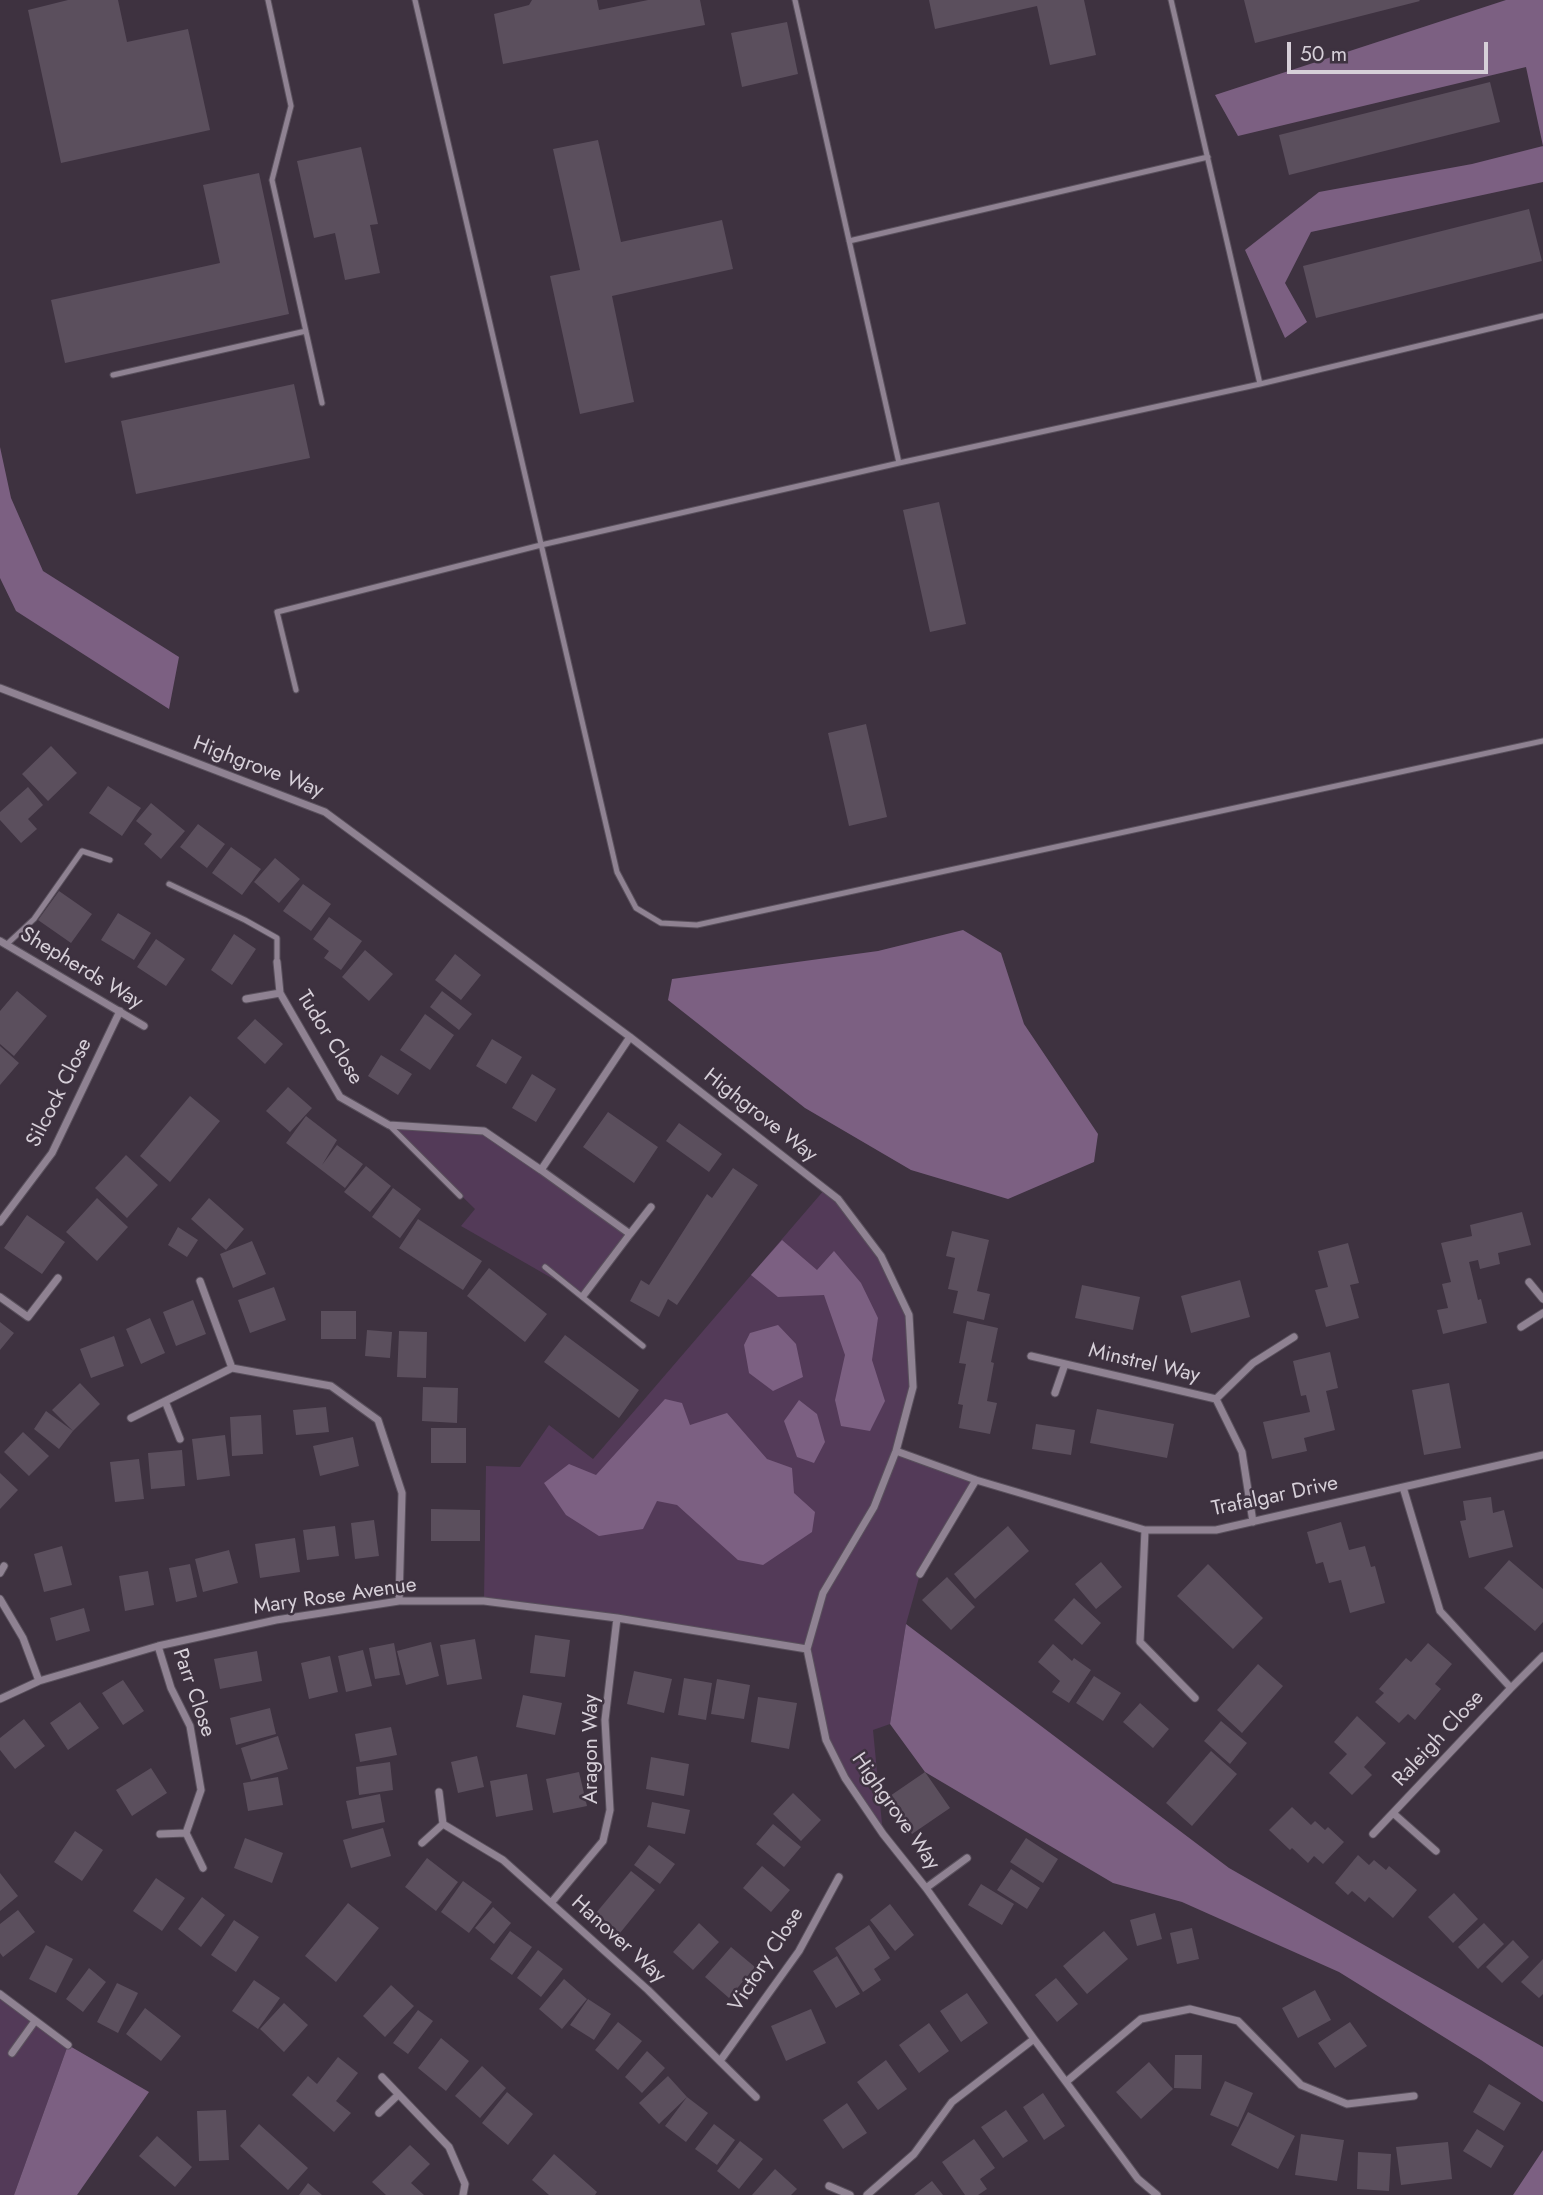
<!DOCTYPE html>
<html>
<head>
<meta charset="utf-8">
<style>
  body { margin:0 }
  #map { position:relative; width:1543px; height:2195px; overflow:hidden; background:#3e3240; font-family:Jost,sans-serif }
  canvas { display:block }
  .scale { position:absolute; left:1287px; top:42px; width:201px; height:32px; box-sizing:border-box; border:4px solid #d6cfd8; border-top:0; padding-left:9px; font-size:21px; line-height:24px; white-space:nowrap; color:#d6cfd8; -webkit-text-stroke:5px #3e3240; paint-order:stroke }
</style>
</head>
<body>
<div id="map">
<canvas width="1543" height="2195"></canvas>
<div class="scale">50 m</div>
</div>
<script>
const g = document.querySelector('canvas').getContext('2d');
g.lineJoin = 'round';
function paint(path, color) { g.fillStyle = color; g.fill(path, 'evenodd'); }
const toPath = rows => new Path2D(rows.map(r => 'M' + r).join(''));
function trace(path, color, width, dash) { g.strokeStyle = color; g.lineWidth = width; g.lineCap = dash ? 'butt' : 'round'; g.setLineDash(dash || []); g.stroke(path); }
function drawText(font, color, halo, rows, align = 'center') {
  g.font = font + ' Jost,sans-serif'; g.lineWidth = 5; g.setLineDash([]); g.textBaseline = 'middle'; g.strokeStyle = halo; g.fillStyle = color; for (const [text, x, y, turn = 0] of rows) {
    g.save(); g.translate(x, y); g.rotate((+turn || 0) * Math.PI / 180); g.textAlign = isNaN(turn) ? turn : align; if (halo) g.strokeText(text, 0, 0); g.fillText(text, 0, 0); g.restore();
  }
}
paint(toPath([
  [389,1125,484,1131,630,1234,583,1296,461,1226,475,1209],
  [825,1189,881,1256,909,1315,913,1387,896,1451,976,1480,920,1574,906,1624,890,1724,873,1730,883,1834,845,1778,826,1740,807,1649,484,1601,486,1466,520,1467,549,1425,593,1459],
  [0,1994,68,2045,14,2195,0,2195]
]), '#533a58');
paint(toPath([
  [1506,0,1543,0,1543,182,1311,232,1285,283,1307,322,1285,338,1245,250,1319,192,1472,164,1543,146,1526,67,1238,136,1215,95],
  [0,447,11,498,43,571,179,657,169,709,16,611,0,578],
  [963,930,1001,953,1024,1024,1098,1134,1094,1162,1008,1199,911,1170,805,1108,668,1000,672,979,878,951],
  [782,1240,817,1270,834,1251,861,1283,878,1318,872,1360,885,1401,870,1431,841,1426,835,1400,845,1355,824,1295,778,1297,751,1275],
  [778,1325,796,1344,803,1377,773,1391,749,1373,744,1345,750,1333],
  [665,1399,682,1403,690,1425,727,1413,767,1459,792,1468,794,1493,815,1512,812,1532,763,1565,738,1560,677,1505,657,1501,643,1529,599,1536,566,1515,544,1483,569,1464,596,1475],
  [799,1400,817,1414,825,1442,814,1463,797,1457,784,1421],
  [906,1624,1229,1868,1543,2047,1543,2102,1481,2060,1339,1972,1182,1902,1113,1883,925,1772,890,1724],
  [68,2045,149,2092,77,2195,14,2195],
  [1543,2150,1543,2195,1513,2195]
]), '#7c6082');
paint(toPath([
  [68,0,118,0,127,42,188,29,210,130,61,163,28,10],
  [532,0,597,0,599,10,648,0,700,0,705,25,503,64,494,14,529,5],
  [929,0,1084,0,1096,55,1050,65,1037,6,935,29],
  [1244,0,1419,0,1420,1,1255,43],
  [787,22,798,74,742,87,731,33],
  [1490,82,1500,122,1289,175,1279,135],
  [598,140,621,242,722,220,733,269,612,296,634,402,580,414,550,276,580,270,553,149],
  [361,147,378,224,370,225,380,273,345,280,335,233,314,238,297,161],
  [259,173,289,314,65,363,51,300,220,263,203,185],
  [1529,209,1542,261,1316,318,1303,266],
  [294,384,310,458,136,494,121,421],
  [939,502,966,624,930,632,903,510],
  [866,724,887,817,849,826,828,733],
  [51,746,77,773,48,801,22,774],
  [108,786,141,808,122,836,89,813],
  [28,787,43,805,28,819,37,829,21,843,0,820,0,812],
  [151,803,185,831,161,859,144,844,152,834,136,821],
  [198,824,225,844,207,868,180,847],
  [231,847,261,869,242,895,212,873],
  [275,858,300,879,279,903,254,882],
  [303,884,331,904,311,931,283,911],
  [59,891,92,914,71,943,38,920],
  [118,913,151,933,134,960,101,940],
  [329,917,362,941,341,970,324,958,329,951,313,939],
  [234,934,256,949,232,985,211,970],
  [156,939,185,959,166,986,137,967],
  [365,950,393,974,369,1001,342,977],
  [455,954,481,975,461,1000,435,980],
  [17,991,47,1016,14,1056,0,1044,0,1011],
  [442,991,472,1014,459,1030,430,1007],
  [425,1014,454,1035,430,1070,400,1050],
  [255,1019,283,1044,265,1064,237,1038],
  [492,1039,522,1057,506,1084,476,1066],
  [0,1046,19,1063,0,1085],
  [381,1055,412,1074,398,1095,368,1076],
  [532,1074,556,1089,536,1122,512,1108],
  [288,1087,312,1108,290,1132,266,1111],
  [190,1096,220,1121,170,1182,140,1156],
  [608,1112,658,1147,634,1183,583,1147],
  [306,1116,337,1140,322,1165,337,1145,363,1164,345,1188,286,1143],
  [679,1123,722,1154,709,1172,666,1141],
  [126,1155,158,1185,127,1218,95,1188],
  [366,1166,391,1186,370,1212,344,1192],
  [733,1168,758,1185,677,1305,668,1299,659,1317,630,1301,641,1280,649,1285,707,1194,712,1198],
  [393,1188,421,1209,400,1238,372,1217],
  [97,1198,128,1227,97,1261,66,1232],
  [209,1198,244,1229,226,1250,191,1219],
  [1522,1212,1531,1245,1498,1253,1500,1264,1480,1269,1478,1260,1469,1262,1478,1300,1481,1299,1487,1323,1443,1334,1437,1310,1448,1308,1442,1284,1451,1282,1441,1243,1472,1236,1470,1225],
  [27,1215,65,1242,42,1274,4,1248],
  [418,1219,482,1261,463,1290,399,1248],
  [178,1227,198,1240,187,1257,168,1245],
  [952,1231,989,1240,977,1291,990,1294,984,1320,953,1313,958,1291,948,1289,955,1258,946,1256],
  [252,1241,266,1274,233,1288,220,1254],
  [1348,1243,1359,1283,1350,1285,1359,1318,1326,1327,1315,1290,1328,1287,1318,1251],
  [489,1268,547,1314,525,1342,467,1296],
  [1240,1280,1250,1317,1191,1333,1181,1296],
  [1082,1285,1140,1297,1133,1330,1075,1318],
  [274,1287,286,1320,250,1333,238,1300],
  [193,1300,206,1334,176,1346,163,1312],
  [321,1311,356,1311,356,1339,321,1339],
  [150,1318,165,1353,141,1364,126,1329],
  [967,1321,998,1328,991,1362,994,1363,987,1401,997,1403,990,1434,959,1428,963,1405,958,1404,966,1364,959,1363],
  [0,1322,14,1333,0,1350],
  [367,1330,392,1332,390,1358,365,1356],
  [399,1331,427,1332,426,1378,397,1377],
  [565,1335,639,1390,619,1418,544,1362],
  [114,1336,124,1366,91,1378,80,1349],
  [1330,1352,1338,1388,1326,1391,1335,1430,1304,1438,1307,1451,1272,1459,1263,1422,1310,1412,1306,1395,1301,1396,1293,1361],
  [80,1383,100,1404,73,1431,59,1449,34,1429,46,1411,73,1431,52,1410],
  [1449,1383,1461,1448,1424,1455,1412,1390],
  [423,1387,458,1388,457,1423,422,1421],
  [326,1407,329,1432,296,1435,293,1410],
  [1097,1409,1174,1424,1167,1458,1090,1443],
  [261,1415,263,1454,232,1456,230,1417],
  [1036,1424,1075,1430,1071,1455,1032,1449],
  [431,1428,466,1428,466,1463,431,1463],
  [23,1432,49,1456,29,1476,4,1452],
  [225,1435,230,1476,197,1480,192,1439],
  [353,1437,359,1466,320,1476,313,1446],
  [182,1450,185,1486,151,1489,148,1453],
  [139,1459,144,1499,115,1502,110,1462],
  [0,1473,18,1490,0,1509],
  [1491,1497,1493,1513,1504,1510,1513,1547,1469,1558,1460,1521,1466,1520,1463,1501],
  [431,1509,480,1510,480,1541,431,1541],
  [374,1520,379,1556,355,1559,351,1523],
  [1341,1522,1349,1550,1365,1546,1371,1567,1375,1566,1385,1603,1350,1613,1341,1580,1329,1583,1323,1562,1316,1564,1307,1532],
  [335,1526,339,1556,307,1560,303,1530],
  [1008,1526,1029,1551,975,1599,954,1574],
  [295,1538,300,1572,260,1578,255,1544],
  [62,1546,72,1585,44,1592,34,1554],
  [229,1550,238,1583,203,1592,195,1559],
  [1509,1560,1543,1589,1543,1622,1535,1631,1484,1588],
  [1101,1562,1122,1587,1096,1609,1075,1584],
  [190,1564,197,1597,176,1602,169,1568],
  [1208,1564,1263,1618,1233,1649,1177,1596],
  [148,1571,154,1605,125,1611,119,1576],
  [947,1577,975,1607,951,1630,922,1600],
  [1074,1598,1101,1623,1082,1645,1054,1620],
  [84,1608,90,1631,56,1641,50,1618],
  [535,1635,570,1640,565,1677,530,1673],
  [475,1639,482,1679,447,1685,440,1645],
  [431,1642,439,1676,406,1685,397,1651],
  [394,1643,400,1675,375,1679,369,1648],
  [1428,1643,1452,1664,1435,1684,1441,1689,1415,1720,1408,1714,1399,1723,1375,1702,1384,1693,1379,1689,1406,1658,1411,1662],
  [1053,1644,1072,1661,1074,1658,1091,1670,1069,1703,1052,1692,1060,1681,1038,1662],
  [363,1650,372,1686,346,1692,338,1656],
  [257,1651,262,1681,220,1689,214,1659],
  [330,1656,338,1692,309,1699,301,1663],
  [1258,1664,1283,1686,1242,1733,1217,1710],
  [634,1671,672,1679,664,1713,627,1704],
  [1094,1676,1121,1693,1103,1721,1076,1703],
  [684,1678,712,1683,706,1720,678,1715],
  [717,1679,750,1685,744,1719,711,1714],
  [123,1680,144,1711,123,1725,102,1693],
  [523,1695,562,1703,555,1735,516,1727],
  [758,1697,797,1703,789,1749,751,1742],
  [80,1702,99,1728,68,1750,50,1723],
  [1140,1703,1169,1729,1153,1748,1123,1722],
  [270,1708,276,1734,236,1745,230,1718],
  [1357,1716,1386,1743,1364,1767,1372,1775,1352,1795,1329,1773,1347,1754,1334,1742],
  [24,1719,45,1746,15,1769,0,1750,0,1738],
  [1221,1721,1247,1743,1230,1764,1204,1741],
  [391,1727,397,1755,360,1762,355,1734],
  [278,1736,288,1769,251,1780,241,1748],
  [1211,1751,1237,1774,1192,1826,1166,1803],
  [477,1756,484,1787,458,1793,451,1762],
  [651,1757,689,1764,684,1796,646,1789],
  [390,1762,393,1790,359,1795,356,1767],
  [151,1768,167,1793,132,1816,116,1790],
  [579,1772,587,1806,553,1813,546,1779],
  [925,1772,950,1808,912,1834,887,1798],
  [527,1774,533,1810,496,1817,490,1781],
  [278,1777,283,1805,248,1811,243,1783],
  [793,1793,821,1820,801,1841,773,1814],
  [380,1794,385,1822,352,1829,346,1801],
  [652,1802,690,1810,685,1834,647,1827],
  [1292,1807,1311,1825,1315,1821,1325,1830,1328,1827,1344,1842,1323,1864,1314,1856,1308,1863,1292,1848,1290,1850,1269,1830],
  [773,1824,801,1847,784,1867,756,1844],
  [383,1828,391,1856,351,1868,343,1840],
  [75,1831,103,1850,82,1881,54,1862],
  [245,1838,283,1853,272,1883,234,1868],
  [1026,1838,1058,1859,1043,1883,1010,1862],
  [649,1845,675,1864,660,1884,634,1865],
  [1358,1855,1369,1865,1374,1860,1386,1870,1389,1866,1417,1890,1393,1918,1369,1897,1365,1902,1352,1891,1348,1895,1335,1883],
  [427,1858,458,1882,436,1911,405,1887],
  [762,1866,790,1890,771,1912,743,1888],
  [1011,1869,1040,1888,1027,1909,997,1890],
  [631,1871,655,1890,620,1933,596,1913],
  [0,1873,18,1896,0,1911],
  [156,1878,185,1898,162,1931,133,1911],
  [463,1881,492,1902,469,1933,441,1912],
  [981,1884,1014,1904,1002,1925,968,1905],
  [1454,1893,1478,1919,1453,1943,1428,1917],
  [202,1897,225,1915,201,1947,178,1929],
  [348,1903,379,1928,336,1982,305,1956],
  [890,1904,914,1935,895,1951,870,1920],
  [493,1907,511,1923,494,1944,475,1928],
  [18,1910,35,1932,3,1957,0,1953,0,1924],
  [1155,1913,1162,1939,1137,1946,1130,1920],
  [234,1920,259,1937,236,1972,211,1955],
  [699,1923,719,1942,693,1970,673,1952],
  [1484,1923,1504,1944,1478,1969,1458,1947],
  [869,1925,890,1958,874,1969,881,1980,863,1992,835,1948],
  [1192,1928,1199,1959,1177,1964,1170,1933],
  [510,1931,532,1947,512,1975,490,1959],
  [1104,1931,1128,1959,1087,1994,1063,1966],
  [1513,1940,1529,1957,1502,1983,1486,1967],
  [46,1945,73,1959,56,1993,29,1979],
  [731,1947,755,1967,729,1998,705,1977],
  [538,1950,563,1969,541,1997,517,1978],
  [837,1956,860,1994,836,2008,813,1971],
  [1543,1959,1543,1994,1539,1998,1521,1982],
  [89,1968,106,1982,83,2012,66,1999],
  [1056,1978,1078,2004,1057,2022,1035,1995],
  [564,1979,587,1999,562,2029,539,2009],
  [254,1980,280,1998,258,2029,232,2011],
  [117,1983,138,1993,118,2033,97,2022],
  [391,1985,414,2006,385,2037,363,2016],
  [1315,1990,1331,2020,1298,2038,1282,2008],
  [967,1993,988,2023,961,2042,940,2011],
  [588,1999,611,2014,594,2040,570,2025],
  [284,2003,308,2025,284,2052,260,2029],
  [145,2008,181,2036,161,2061,126,2034],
  [811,2009,826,2043,786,2061,771,2026],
  [418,2010,433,2021,408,2054,393,2043],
  [618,2022,642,2041,618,2070,595,2050],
  [1350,2022,1367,2046,1335,2068,1318,2043],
  [929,2023,949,2051,919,2073,899,2045],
  [441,2038,469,2061,446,2091,418,2068],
  [647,2051,665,2068,642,2093,625,2077],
  [1175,2055,1202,2055,1201,2089,1174,2088],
  [338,2057,358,2073,336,2101,351,2113,334,2132,292,2095,308,2076,317,2084],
  [886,2060,907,2089,878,2110,857,2082],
  [1149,2062,1173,2089,1141,2119,1116,2092],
  [482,2066,506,2088,480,2118,455,2096],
  [668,2076,687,2097,659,2124,639,2103],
  [1225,2081,1253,2093,1238,2127,1210,2115],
  [1489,2084,1521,2103,1504,2131,1473,2112],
  [507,2092,533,2114,508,2145,482,2123],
  [1043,2093,1065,2126,1044,2140,1023,2107],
  [687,2097,708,2113,686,2142,665,2126],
  [847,2103,867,2133,843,2149,823,2120],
  [226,2110,229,2160,199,2161,197,2111],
  [1006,2110,1028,2141,1003,2158,981,2127],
  [1248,2112,1295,2136,1278,2169,1231,2145],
  [259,2124,308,2168,288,2190,240,2146],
  [714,2124,735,2140,717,2165,695,2149],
  [1477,2129,1504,2146,1491,2168,1463,2151],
  [1301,2134,1344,2140,1337,2181,1295,2175],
  [157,2136,192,2167,175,2187,139,2156],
  [974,2139,995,2168,980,2179,987,2189,978,2195,965,2195,942,2162],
  [740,2141,763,2159,739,2189,717,2171],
  [1448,2142,1452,2179,1401,2185,1396,2147],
  [410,2145,430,2164,411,2183,424,2195,386,2195,372,2182],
  [1358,2152,1391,2154,1389,2191,1357,2189],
  [554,2154,597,2192,595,2195,549,2195,532,2180],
  [775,2169,797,2189,791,2195,752,2195],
  [932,2181,943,2195,914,2195],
  [308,2183,322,2195,299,2195]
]), '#5b4f5d');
const service = toPath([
  [268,0,291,106,272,180,322,403],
  [415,0,617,872,636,908,661,923,697,925,1543,741],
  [795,0,899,463],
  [1171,0,1260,384],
  [849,241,1208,157],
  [113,375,306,331],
  [296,690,277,612,541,545,899,463,1260,384,1543,316],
  [169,884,245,920,277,938,277,962],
  [6,945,34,919,82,851,110,860],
  [389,1125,460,1196],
  [545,1267,643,1346]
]);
const minor = toPath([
  [0,688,325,812,630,1037,838,1199,881,1256,909,1315,913,1387,896,1451,874,1507,823,1593,807,1649,826,1740,845,1778,883,1834,926,1888,1034,2039,1138,2179,1157,2195],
  [0,941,144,1026],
  [277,962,280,993,340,1097,389,1125,484,1131,541,1170,630,1037],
  [246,999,280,993],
  [541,1170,630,1234,583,1296],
  [0,1222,52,1153,120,1011],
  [630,1234,651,1207],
  [200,1281,232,1368],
  [1529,1282,1543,1299],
  [0,1297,28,1317,58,1278],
  [1521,1327,1543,1313],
  [1031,1356,1216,1399,1242,1452,1253,1522],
  [1055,1393,1065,1364],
  [1216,1399,1253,1363,1294,1337],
  [165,1401,180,1439],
  [131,1418,232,1368,331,1386,378,1420,402,1493,399,1601],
  [896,1451,976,1480,1145,1530,1216,1530,1543,1455],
  [1403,1487,1440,1611,1511,1688,1543,1656],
  [1145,1530,1140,1642,1195,1698],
  [0,1573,4,1566],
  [920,1574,976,1480],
  [0,1599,23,1638,39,1681],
  [158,1646,171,1688,190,1726,201,1790,186,1833,203,1868],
  [0,1699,39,1681,158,1646,276,1620,399,1601,484,1601,617,1618,807,1649],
  [439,1792,443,1824,503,1860,648,1990,756,2097],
  [1393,1813,1436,1851],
  [160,1834,186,1833],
  [1373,1834,1511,1688],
  [422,1843,443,1824],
  [926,1888,967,1858],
  [551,1903,603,1841,610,1810,605,1720,617,1618],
  [0,1994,68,2045],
  [12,2053,35,2021],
  [720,2061,799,1951,839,1877],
  [382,2077,449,2147,465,2184,463,2195],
  [1066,2082,1141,2019,1190,2009,1238,2021,1301,2085,1347,2104,1414,2096],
  [379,2113,398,2095],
  [829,2186,850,2195],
  [867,2195,914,2154,952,2102,1034,2039]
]);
trace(service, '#59505c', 7);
trace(minor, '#59505c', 9);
trace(service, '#8f8292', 5);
trace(minor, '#8f8292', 7);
drawText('21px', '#d6cfd8', '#3e3240', [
  ["Highgrove Way",258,768,21],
  ["Shepherds Way",81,969,31],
  ["Tudor Close",329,1038,58],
  ["Silcock Close",60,1093,-63],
  ["Highgrove Way",760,1116,38],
  ["Minstrel Way",1144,1364,13],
  ["Trafalgar Drive",1275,1497,-12],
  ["Mary Rose Avenue",335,1597,-8],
  ["Parr Close",193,1693,71],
  ["Raleigh Close",1439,1739,-47],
  ["Aragon Way",592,1749,-90],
  ["Highgrove Way",895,1812,55],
  ["Hanover Way",618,1940,42],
  ["Victory Close",767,1960,-57]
]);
</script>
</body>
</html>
